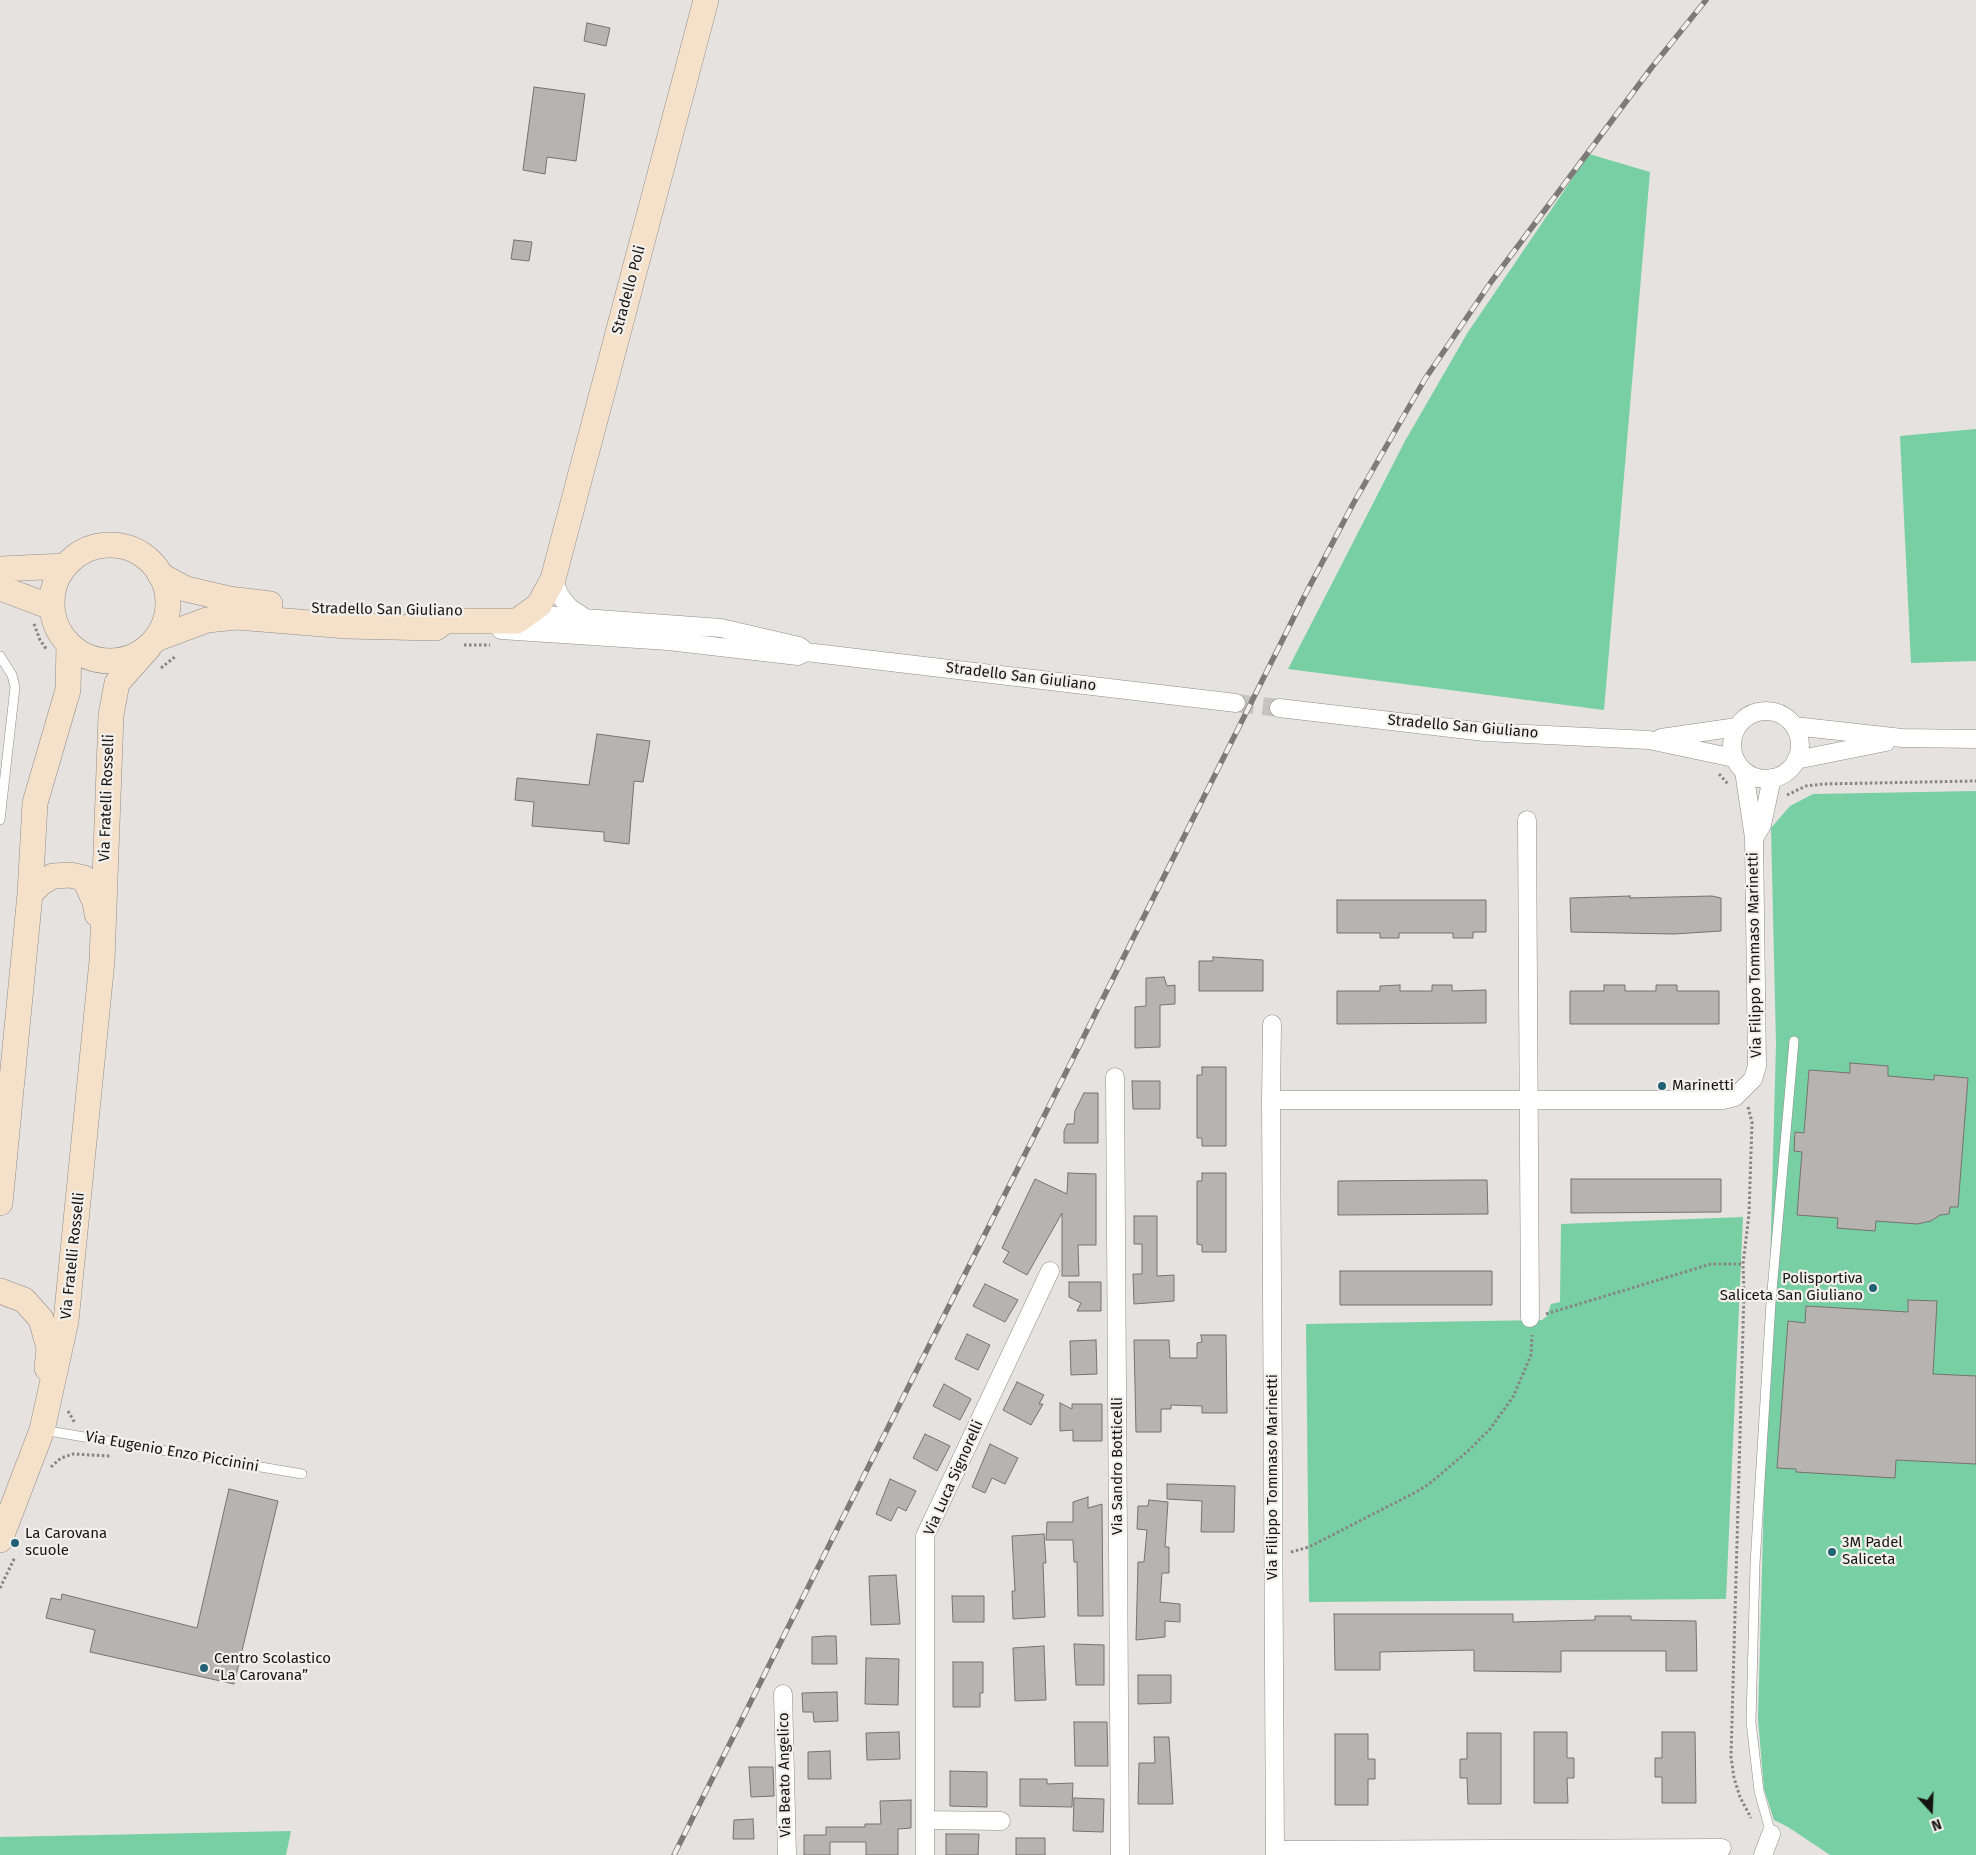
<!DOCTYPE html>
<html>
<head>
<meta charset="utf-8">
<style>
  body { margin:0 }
  #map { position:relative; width:1976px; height:1855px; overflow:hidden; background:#e5e2df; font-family:"Fira Sans",sans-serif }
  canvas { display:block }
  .north { position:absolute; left:1906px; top:1785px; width:50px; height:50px; -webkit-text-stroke:4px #f3f0ec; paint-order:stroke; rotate:160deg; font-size:14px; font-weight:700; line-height:20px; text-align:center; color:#161514 }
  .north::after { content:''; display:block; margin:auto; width:18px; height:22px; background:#161514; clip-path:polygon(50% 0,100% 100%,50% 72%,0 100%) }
</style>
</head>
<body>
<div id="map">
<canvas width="1976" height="1855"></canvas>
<div class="north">N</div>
</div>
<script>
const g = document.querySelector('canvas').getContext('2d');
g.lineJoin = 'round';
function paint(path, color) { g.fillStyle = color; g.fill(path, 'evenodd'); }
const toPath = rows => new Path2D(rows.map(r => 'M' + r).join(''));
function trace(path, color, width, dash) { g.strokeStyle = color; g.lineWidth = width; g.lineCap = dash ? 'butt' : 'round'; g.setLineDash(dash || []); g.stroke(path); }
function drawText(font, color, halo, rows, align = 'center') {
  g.font = font + ' "Fira Sans",sans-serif'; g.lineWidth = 4.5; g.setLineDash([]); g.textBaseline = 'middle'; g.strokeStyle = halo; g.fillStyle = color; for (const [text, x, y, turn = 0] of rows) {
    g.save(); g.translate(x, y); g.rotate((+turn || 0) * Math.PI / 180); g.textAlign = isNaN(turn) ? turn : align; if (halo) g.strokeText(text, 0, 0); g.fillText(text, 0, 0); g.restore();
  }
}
paint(toPath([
  [1589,154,1650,172,1604,710,1288,669,1405,441,1468,332],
  [1976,429,1976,661,1911,663,1900,436],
  [1976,791,1976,1855,1830,1855,1788,1827,1774,1820,1764,1789,1758,1719,1776,1044,1771,828,1790,806,1813,794],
  [1743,1217,1726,1599,1309,1602,1306,1324,1542,1320,1547,1316,1551,1304,1560,1302,1561,1224],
  [291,1831,286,1855,0,1855,0,1837]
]), '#78cfa4');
const building = toPath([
  [587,23,610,28,606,46,584,41,587,23],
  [534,87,585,94,576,161,547,157,545,174,523,170,534,87],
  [514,240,532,242,529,261,511,259,514,240],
  [597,734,650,741,643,782,634,781,629,844,604,841,604,832,532,826,534,802,515,800,517,778,589,785,597,734],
  [1630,896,1630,898,1712,896,1721,898,1721,931,1674,934,1571,932,1570,898,1630,896],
  [1337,900,1486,900,1486,932,1473,932,1473,938,1453,938,1453,933,1399,933,1399,938,1380,938,1380,933,1337,933,1337,900],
  [1213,957,1263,960,1263,991,1199,991,1199,961,1213,961,1213,957],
  [1164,977,1167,986,1175,985,1175,1004,1160,1005,1160,1047,1135,1048,1135,1007,1146,1006,1146,978,1164,977],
  [1400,985,1400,991,1432,991,1432,985,1452,985,1452,991,1486,990,1486,1023,1337,1024,1337,991,1380,991,1380,986,1400,985],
  [1604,985,1625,985,1625,991,1656,991,1656,985,1677,985,1677,991,1719,991,1719,1024,1570,1024,1570,991,1604,991,1604,985],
  [1850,1063,1888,1066,1888,1076,1934,1080,1934,1075,1968,1078,1958,1207,1950,1207,1949,1214,1940,1215,1931,1221,1917,1224,1876,1221,1875,1231,1837,1228,1838,1218,1797,1215,1802,1152,1794,1151,1795,1132,1804,1133,1809,1070,1850,1073,1850,1063],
  [1202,1067,1226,1067,1226,1146,1202,1146,1202,1138,1197,1138,1197,1075,1202,1075,1202,1067],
  [1132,1081,1160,1081,1160,1109,1133,1109,1132,1081],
  [1084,1093,1098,1093,1098,1143,1064,1143,1064,1131,1067,1124,1074,1124,1075,1111,1084,1093],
  [1068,1173,1096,1174,1096,1245,1078,1245,1079,1276,1062,1276,1062,1213,1027,1275,1003,1262,1009,1252,1002,1248,1035,1179,1067,1194,1068,1173],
  [1202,1173,1226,1173,1226,1252,1202,1252,1202,1245,1197,1244,1197,1181,1202,1181,1202,1173],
  [1571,1179,1721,1179,1721,1212,1571,1213,1571,1179],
  [1472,1180,1487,1180,1488,1214,1338,1215,1338,1181,1472,1180],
  [1134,1216,1157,1216,1157,1276,1174,1275,1174,1301,1134,1304,1133,1274,1142,1274,1142,1244,1134,1244,1134,1216],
  [1340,1271,1492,1271,1492,1305,1340,1305,1340,1271],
  [1069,1282,1101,1282,1101,1311,1077,1311,1081,1303,1069,1297,1069,1282],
  [985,1284,1018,1300,1005,1322,973,1306,985,1284],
  [1908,1300,1937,1301,1933,1374,1976,1376,1976,1464,1896,1460,1895,1478,1796,1472,1796,1469,1777,1468,1788,1321,1805,1323,1806,1306,1908,1312,1908,1300],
  [967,1334,990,1345,978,1370,955,1359,967,1334],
  [1201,1335,1226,1335,1227,1413,1202,1413,1202,1406,1171,1405,1171,1409,1161,1409,1161,1432,1136,1432,1134,1340,1169,1340,1170,1358,1197,1358,1197,1343,1202,1342,1201,1335],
  [1096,1340,1097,1374,1071,1375,1070,1341,1096,1340],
  [1017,1382,1044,1395,1039,1404,1043,1404,1031,1425,1003,1410,1017,1382],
  [944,1384,971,1399,960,1420,933,1406,944,1384],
  [1060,1403,1072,1409,1072,1404,1102,1404,1102,1441,1073,1441,1073,1430,1060,1431,1060,1403],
  [925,1434,950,1446,937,1471,913,1458,925,1434],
  [990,1444,1018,1458,1005,1484,992,1478,985,1493,972,1487,990,1444],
  [890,1479,916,1491,906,1511,898,1507,891,1521,876,1514,890,1479],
  [1167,1484,1235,1486,1234,1532,1201,1532,1202,1501,1167,1499,1167,1484],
  [229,1489,278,1501,234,1684,90,1652,95,1630,46,1618,51,1598,61,1600,62,1594,197,1628,229,1489],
  [1088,1497,1088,1508,1102,1504,1103,1616,1078,1616,1077,1562,1074,1562,1073,1540,1046,1540,1047,1522,1073,1522,1073,1502,1088,1497],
  [1149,1500,1168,1502,1165,1547,1169,1547,1169,1573,1162,1573,1160,1602,1180,1604,1180,1622,1165,1621,1165,1637,1136,1640,1138,1562,1144,1562,1147,1530,1137,1529,1138,1506,1148,1506,1149,1500],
  [1044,1534,1046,1563,1043,1563,1045,1617,1013,1619,1012,1591,1015,1591,1012,1536,1044,1534],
  [896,1575,900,1624,871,1625,869,1576,896,1575],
  [952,1596,984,1596,984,1622,953,1622,952,1596],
  [1334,1614,1513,1614,1513,1622,1595,1620,1595,1616,1631,1616,1631,1620,1696,1621,1697,1671,1666,1671,1666,1651,1561,1651,1561,1672,1474,1671,1474,1650,1380,1652,1380,1670,1335,1670,1334,1614],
  [826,1636,836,1636,837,1664,812,1664,812,1637,826,1636],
  [1074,1644,1104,1645,1104,1685,1076,1685,1074,1644],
  [1044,1646,1046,1700,1015,1701,1013,1648,1044,1646],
  [866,1658,899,1659,898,1705,865,1704,866,1658],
  [953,1662,983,1662,983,1693,980,1693,980,1707,953,1707,953,1662],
  [1138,1675,1171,1675,1171,1703,1138,1704,1138,1675],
  [837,1692,838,1721,814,1722,813,1712,803,1712,802,1693,837,1692],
  [1074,1722,1107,1722,1108,1766,1075,1766,1074,1722],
  [899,1732,900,1759,867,1760,866,1733,899,1732],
  [1534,1732,1567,1732,1567,1758,1574,1758,1574,1778,1567,1778,1568,1803,1534,1803,1534,1732],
  [1662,1732,1695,1732,1696,1803,1662,1803,1662,1777,1655,1777,1655,1758,1662,1758,1662,1732],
  [1467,1733,1501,1733,1501,1804,1468,1804,1467,1778,1460,1778,1460,1759,1467,1759,1467,1733],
  [1335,1734,1368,1734,1368,1759,1375,1759,1375,1779,1368,1779,1368,1805,1335,1805,1335,1734],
  [1154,1737,1169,1737,1173,1804,1138,1804,1139,1763,1155,1763,1154,1737],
  [830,1751,831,1779,808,1779,808,1752,830,1751],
  [749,1767,773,1767,774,1796,751,1797,749,1767],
  [950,1771,987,1772,987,1807,950,1806,950,1771],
  [1020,1779,1047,1779,1047,1784,1073,1783,1072,1807,1020,1806,1020,1779],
  [1074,1798,1104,1799,1103,1832,1073,1831,1074,1798],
  [911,1800,911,1828,898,1829,898,1855,866,1855,866,1842,830,1842,830,1855,804,1855,804,1835,826,1835,826,1827,865,1827,865,1824,881,1824,880,1801,911,1800],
  [753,1819,754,1839,733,1839,734,1820,753,1819],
  [946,1834,979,1834,978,1855,946,1855,946,1834],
  [1016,1838,1045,1838,1045,1855,1016,1855,1016,1838]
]);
paint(building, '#b7b3b1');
trace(building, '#757270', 1);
trace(toPath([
  [1236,703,1279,708]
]), '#c6c3c1', 18, [18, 9]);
const lane = toPath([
  [0,656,12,675,15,687,0,820],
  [43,1430,302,1474],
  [1771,1834,1759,1791,1751,1722,1755,1564,1771,1302,1794,1041]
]);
const street = toPath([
  [553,579,560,596,570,608,584,617],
  [529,614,721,628,799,646,802,648],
  [501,630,668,641,798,656,806,652,1236,703],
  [1279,708,1485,732,1649,740,1734,758],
  '1732 745a34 34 0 1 1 68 0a34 34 0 1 1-68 0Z',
  [1794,726,1902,738,1976,739],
  [1661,738,1737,727],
  [1796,760,1886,742],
  [1527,820,1530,1318],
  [1754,838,1762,825,1772,778],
  [1115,1077,1120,1855],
  [1271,1100,1272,1024],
  [783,1694,787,1855],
  [925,1820,1001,1821],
  [1275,1850,1722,1848],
  [925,1855,925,1536,1050,1271],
  [1275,1855,1271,1100,1723,1100,1735,1097,1753,1079,1757,1066,1754,838,1744,771],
  [1763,1855,1771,1834]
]);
const secondary = toPath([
  '52 603a58 58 0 1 1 116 0a58 58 0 1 1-116 0Z',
  [0,569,65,566],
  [160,575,186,589,229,599,270,604],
  [0,588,51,607],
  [156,639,207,620,237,617,347,626,436,628,445,621,517,621,539,605,553,579,706,0],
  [30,894,41,883,53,876,70,875,84,878,95,902,97,914],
  [0,1203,30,894,35,803,68,690,69,645],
  [0,1291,24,1300,41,1319,49,1348,47,1368],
  [0,1540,42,1430,66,1321,102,961,111,715,117,683,149,647]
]);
trace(lane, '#8f8c89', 10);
trace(street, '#8f8c89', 19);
trace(secondary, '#8f8c89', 26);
trace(toPath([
  [34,624,40,640,47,650],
  [464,645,490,645],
  [161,668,176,656],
  [1719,774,1728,784],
  [1787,795,1806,786,1823,784,1976,781],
  [1748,1107,1752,1122,1749,1214,1743,1264,1744,1292,1731,1757,1734,1778,1740,1797,1751,1818],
  [1546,1314,1711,1264,1743,1264],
  [68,1411,75,1423],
  [51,1467,61,1458,73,1454,110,1456],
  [1291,1552,1309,1547,1416,1492,1429,1484,1468,1451,1490,1429,1513,1397,1531,1355,1532,1335],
  [0,1588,15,1557]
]), '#878583', 3, [2.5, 2.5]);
trace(lane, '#fff', 9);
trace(street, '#fff', 18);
trace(secondary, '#f5e1ca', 25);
const rail = toPath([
  [674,1855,1304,597,1353,504,1425,379,1491,282,1652,67,1706,0]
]);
trace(rail, '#7d7b79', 5.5);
trace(rail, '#f3f0ec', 4, [11]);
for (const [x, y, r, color] of [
  [1662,1086,5,"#226076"],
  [1873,1288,5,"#226076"],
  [15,1543,5,"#226076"],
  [1832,1552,5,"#226076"],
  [204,1668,5,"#226076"]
]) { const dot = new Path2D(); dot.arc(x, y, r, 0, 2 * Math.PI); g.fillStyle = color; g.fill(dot); trace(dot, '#f3f0ec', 2); }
drawText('15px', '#161514', '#f3f0ec', [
  ["Stradello Poli",629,290,-75],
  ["Stradello San Giuliano",387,610,1],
  ["Stradello San Giuliano",1021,677,7],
  ["Stradello San Giuliano",1463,727,5],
  ["Via Fratelli Rosselli",107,798,-88],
  ["Via Filippo Tommaso Marinetti",1755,955,-91],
  ["Via Fratelli Rosselli",73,1256,-84],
  ["Via Eugenio Enzo Piccinini",172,1452,10],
  ["Via Sandro Botticelli",1118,1466,-90],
  ["Via Filippo Tommaso Marinetti",1273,1477,-90],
  ["Via Luca Signorelli",954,1478,-66],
  ["Via Beato Angelico",785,1775,-91]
]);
drawText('15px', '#161514', '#f3f0ec', [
  ["Marinetti",1672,1086],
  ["Polisportiva",1863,1279,"right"],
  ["Saliceta San Giuliano",1863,1296,"right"],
  ["La Carovana",25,1534],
  ["scuole",25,1551],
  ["3M Padel",1842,1543],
  ["Saliceta",1842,1560],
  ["Centro Scolastico",214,1659],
  ["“La Carovana”",214,1676]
], 'left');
</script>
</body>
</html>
